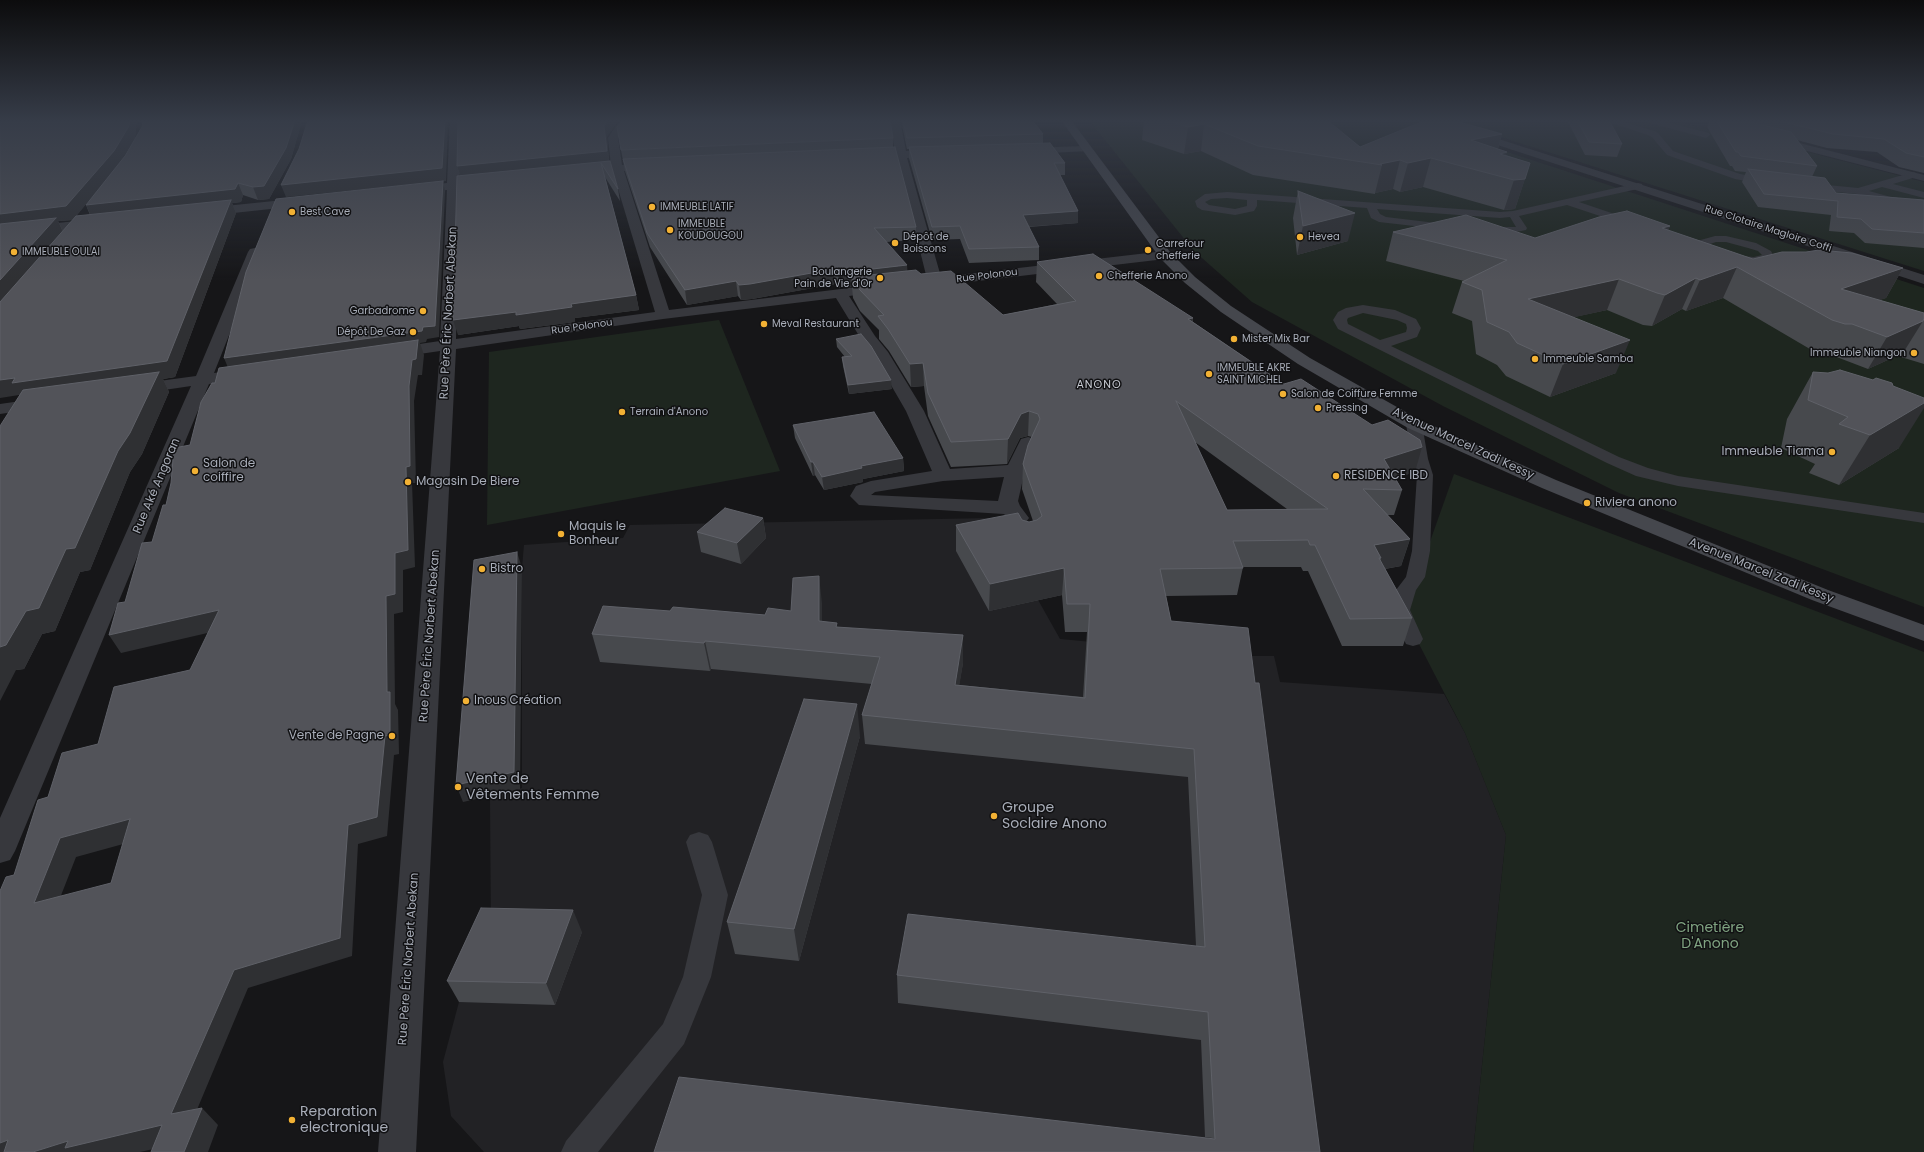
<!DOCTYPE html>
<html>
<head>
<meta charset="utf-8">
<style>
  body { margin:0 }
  canvas { display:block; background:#161618 }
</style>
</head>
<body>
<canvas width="1924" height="1152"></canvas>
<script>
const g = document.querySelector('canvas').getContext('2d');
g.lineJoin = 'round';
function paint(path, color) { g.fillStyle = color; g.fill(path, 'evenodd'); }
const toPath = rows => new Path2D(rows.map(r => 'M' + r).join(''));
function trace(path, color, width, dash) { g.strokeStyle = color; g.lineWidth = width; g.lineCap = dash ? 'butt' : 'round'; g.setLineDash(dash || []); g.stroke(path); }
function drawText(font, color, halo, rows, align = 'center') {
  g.font = font + ' Poppins,sans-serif'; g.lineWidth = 3; g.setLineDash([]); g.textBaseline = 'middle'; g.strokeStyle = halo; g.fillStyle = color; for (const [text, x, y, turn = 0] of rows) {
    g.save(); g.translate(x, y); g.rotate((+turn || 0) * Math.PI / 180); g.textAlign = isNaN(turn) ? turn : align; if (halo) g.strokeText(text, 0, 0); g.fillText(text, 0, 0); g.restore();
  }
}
paint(toPath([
  [992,518,1060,639,1242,656,1274,656,1280,682,1444,694,1465,733,1506,835,1473,1152,484,1152,451,1116,443,1062,459,1002,491,929,490,796,522,788,522,568,524,545,623,538,630,525]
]), '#222225');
paint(toPath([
  [1089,120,1409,120,1924,288,1924,607,1619,493,1443,406,1252,302,1194,251],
  [1447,120,1671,120,1722,133,1745,136,1924,182,1924,271],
  [719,320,780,471,487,525,489,352],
  [1454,474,1924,652,1924,1152,1473,1152,1506,835,1465,733,1404,615]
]), '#1e261f');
paint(toPath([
  [1584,120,1617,120,1654,131,1658,133,1673,151,1740,174,1769,179,1774,182,1769,185,1735,179,1667,155,1652,137,1648,135,1615,124,1588,123,1584,120],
  [1645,120,1658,120,1709,133,1710,135,1706,138,1646,122,1645,120],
  [1913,172,1916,173,1918,175,1916,177,1893,184,1924,192,1924,198,1882,187,1869,191,1924,206,1924,212,1857,194,1807,189,1802,186,1807,183,1858,188,1913,172],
  [1638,183,1642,184,1643,186,1642,188,1579,202,1635,221,1636,223,1635,225,1627,225,1567,205,1519,216,1527,228,1526,230,1506,234,1488,233,1483,230,1488,227,1516,227,1510,217,1500,218,1377,209,1380,214,1386,217,1453,225,1454,227,1453,229,1449,230,1379,222,1371,218,1367,208,1257,200,1257,206,1254,211,1235,215,1202,210,1197,207,1195,201,1205,194,1227,192,1500,212,1513,211,1638,183],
  [1227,198,1247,200,1247,206,1235,209,1209,205,1205,202,1211,199,1227,198],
  [1715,236,1726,236,1756,243,1771,251,1774,257,1772,259,1754,264,1728,261,1712,257,1695,247,1697,241,1715,236],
  [1716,242,1726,242,1748,248,1758,251,1762,255,1754,257,1728,255,1707,245,1716,242],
  [1363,305,1395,310,1416,319,1421,328,1417,337,1391,346,1619,457,1648,468,1678,476,1924,513,1924,523,1678,486,1636,476,1607,463,1338,329,1333,320,1338,312,1346,308,1363,305],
  [1363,313,1397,320,1406,324,1407,328,1406,332,1380,340,1348,324,1347,320,1348,318,1363,313],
  [1414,419,1419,421,1422,424,1428,459,1433,475,1430,551,1425,577,1416,590,1410,610,1423,639,1420,644,1413,646,1406,644,1390,610,1396,590,1406,577,1412,551,1417,475,1412,459,1406,424,1409,421,1414,419],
  [699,832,708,835,712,842,728,895,711,977,684,1044,598,1152,561,1152,566,1141,663,1024,683,977,702,895,686,842,690,835,699,832]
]), '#37383d');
paint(toPath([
  [450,120,460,120,459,182,486,179,492,182,486,185,459,189,456,339,655,312,613,172,582,174,576,171,582,168,611,166,608,138,620,120,633,120,627,124,618,138,622,165,653,163,658,166,653,169,624,171,669,310,882,284,887,285,889,288,887,291,849,296,875,336,888,352,924,411,950,469,1008,465,1021,439,1028,437,1035,439,1037,443,1025,470,1018,501,1020,506,1029,518,1026,522,1019,524,1012,522,1004,514,859,505,850,496,856,486,871,481,932,471,906,411,873,354,861,339,836,298,663,319,456,349,416,1152,378,1152,440,351,392,358,386,356,384,353,386,350,392,348,440,341,447,190,415,193,409,190,415,187,447,183,450,120],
  [1004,477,998,501,871,495,875,492,943,481,1004,477],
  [890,120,900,120,906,151,939,150,944,153,939,156,907,158,941,277,1165,251,1170,252,1172,255,1170,258,1165,259,935,286,927,285,925,282,927,279,897,158,867,159,862,156,867,153,895,152,890,120],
  [1425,120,1439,120,1924,275,1924,284,1427,122,1425,120],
  [1772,136,1924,175,1924,181,1768,141,1767,139,1772,136],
  [1086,146,1091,149,1090,151,1025,154,1020,151,1025,148,1086,146],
  [303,198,307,199,309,202,307,205,206,216,200,212,206,208,303,198],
  [96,219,102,223,100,226,0,237,0,229,96,219],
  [255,248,260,249,262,252,214,373,245,369,251,370,253,374,251,378,245,379,209,384,15,851,10,860,0,863,0,818,191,386,137,394,131,393,129,389,131,385,137,384,196,376,248,252,250,249,255,248],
  [42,398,48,399,51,403,48,407,0,414,0,404,42,398]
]), '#37383d');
paint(toPath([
  [1061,120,1071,120,1170,252,1195,277,1231,306,1310,358,1420,420,1556,480,1828,590,1924,625,1924,641,1812,600,1542,488,1408,428,1298,364,1221,312,1185,283,1160,258,1061,120]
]), '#45474d');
paint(toPath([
  [0,120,137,120,135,138,120,162,125,156,142,127,143,120,300,120,301,124,291,159,269,199,258,200,243,195,241,202,232,203,236,213,175,377,163,379,169,392,142,454,130,472,90,570,80,572,55,631,42,634,24,669,16,670,20,396],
  [108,177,86,205,90,215,76,216],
  [73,220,63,231,58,221],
  [901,120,1032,120,1043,134,1043,144,1065,163,1065,175,1060,175,1078,211,1078,223,1029,227,1039,247,1039,260,969,263,960,239,932,240,909,158,909,149,907,149],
  [1144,120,1327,120,1360,147,1502,134,1498,149,1506,155,1530,163,1515,209,1504,210,1423,187,1400,192,1393,189,1375,193,1375,194,1253,175,1201,151,1184,154,1142,140],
  [1567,120,1609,120,1622,144,1617,157,1585,155],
  [1710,120,1924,120,1924,173,1899,167,1877,152,1827,148,1797,140,1817,166,1812,177,1836,193,1924,200,1924,248,1865,243,1854,233,1829,231,1831,215,1758,207,1742,182,1746,172,1735,171,1732,166,1730,166,1707,127],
  [607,137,609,161,618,189,620,201,605,177,636,295,639,310,575,318,575,322,520,329,519,326,458,335,460,176,457,166],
  [893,138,893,147,916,227,916,240,886,242,907,265,907,271,921,274,1003,315,1057,304,1036,282,1037,262,1193,318,1193,322,1415,472,1395,478,1402,490,1394,515,1387,515,1410,539,1401,566,1385,569,1412,618,1403,646,1342,646,1308,571,1303,571,1301,567,1243,567,1237,595,1166,596,1171,621,1255,683,1320,1152,1205,1137,1201,1040,898,1003,897,975,1196,946,1188,777,865,744,862,715,872,684,711,669,710,671,600,662,592,634,670,611,765,615,791,611,822,603,822,622,838,627,963,663,959,685,1083,697,1087,632,1065,632,1062,595,989,611,956,551,956,525,1022,520,1029,522,1033,521,1022,489,1023,464,1032,437,1028,436,1020,438,1007,464,951,467,928,416,924,386,911,387,889,351,879,339,879,330,860,311,853,298,852,287,839,288,835,284,752,299,741,300,738,296,687,305,650,247,625,171,621,150],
  [1195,442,1287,509,1227,510],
  [1298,191,1348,241,1297,255,1293,218],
  [1670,226,1668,230,1753,259,1903,268,1886,298,1879,300,1924,313,1924,364,1901,357,1903,353,1868,369,1834,356,1827,357,1815,352,1723,298,1686,311,1682,309,1652,326,1643,325,1607,310,1574,317,1616,373,1550,397,1506,376,1497,365,1476,354,1472,321,1452,313,1462,282,1464,281,1386,261,1393,232,1535,238],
  [836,339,892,389,849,394,843,366,842,357,845,357,837,347],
  [1813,372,1899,448,1839,485,1809,473,1815,464,1781,448,1787,419],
  [793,425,903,458,904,471,863,479,863,482,824,490,815,475,813,476,795,438],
  [763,518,766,538,741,564,701,552,697,532],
  [860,736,799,961,735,954,727,922],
  [582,932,555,1005,459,1002,447,981]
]), '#47494d');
paint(toPath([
  [130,120,137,120,135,138,120,163,73,220,58,221,63,232,0,305,0,214],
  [295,120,300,120,301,124,291,159,269,199,258,200,253,187],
  [445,120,448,120,446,181,286,197,281,185],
  [609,120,619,120,607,137,609,163,461,178,457,166,604,126],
  [1751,120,1756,120,1752,129],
  [1204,124,1201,151,1184,154,1188,127],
  [1502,134,1494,162,1471,140],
  [1507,152,1500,176,1500,154],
  [1431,158,1423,187,1400,192,1408,163],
  [1400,160,1393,189,1375,193,1382,165,1380,164],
  [1525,179,1515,209,1504,210,1514,180],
  [443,181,445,191,439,337,427,339,426,342,420,343,424,355,422,375,418,375,414,401,416,483,412,483,415,567,403,570,403,612,394,614,395,704,398,710,399,754,394,755,387,836,358,844,352,956,248,988,188,1131,171,1114,234,970,348,825,387,692,386,596,395,553,406,467,409,386,412,360,229,370,224,358],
  [238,183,243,195,241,202,232,203,236,213,175,377,163,379,169,392,142,454,130,472,90,570,80,572,55,631,42,634,24,669,16,670,0,701,0,647,22,399,19,395,0,398,0,380,92,218,86,205],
  [1078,211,1078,223,1022,227,1023,215],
  [1355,213,1348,241,1297,255,1303,226],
  [1670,226,1658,255,1662,228],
  [907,265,908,280,851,277,852,287,839,288,838,273],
  [1737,267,1723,298,1686,311,1700,280],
  [1903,268,1886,298,1829,318,1841,289],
  [834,269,835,284,752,299,741,300,739,285],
  [1696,278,1682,309,1652,326,1665,295],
  [1619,279,1607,310,1517,330,1528,299],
  [736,281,738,296,687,305,685,290],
  [636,295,639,310,575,318,575,322,520,329,519,326,458,335,453,320],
  [1193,318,1190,340,1188,319],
  [1923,321,1903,353,1868,369,1887,337],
  [1630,340,1616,373,1550,397,1563,364],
  [923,363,924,386,911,387,910,364],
  [891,380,892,389,849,394,848,385],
  [1924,403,1924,408,1899,448,1839,485,1870,435],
  [1029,411,1028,436,1020,438,1007,464,1008,439,1021,414],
  [1422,447,1415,472,1377,484,1384,459],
  [903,458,904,471,863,479,863,482,824,490,822,477,861,466],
  [811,462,813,462,815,475,813,476],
  [763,518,766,538,741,564,737,543],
  [1410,539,1401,566,1378,570,1381,558,1374,545],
  [517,552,522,568,520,789,463,802,456,785],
  [1064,568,1062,595,989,611,990,584],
  [819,576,822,603,822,649,819,621],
  [219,610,229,628,121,653,109,635],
  [963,635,963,663,955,713,955,685],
  [705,641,711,669,710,671,704,643],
  [857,704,860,736,799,961,794,929],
  [130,819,145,838,76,857,51,921,34,903,60,838],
  [573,910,582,932,555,1005,546,983],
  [202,1108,218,1125,208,1152,184,1152],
  [162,1125,180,1143,140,1152,33,1152,68,1141],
  [8,1140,23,1152,0,1152,0,1143]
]), '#2f3033');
const building = toPath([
  [0,120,130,120,129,126,114,151,66,206,0,214,0,120],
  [143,120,295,120,286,148,264,186,253,187,238,183,235,189,86,205,125,156,142,127,143,120],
  [308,120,445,120,442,168,281,185,299,149,308,120],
  [458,120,609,120,604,126,607,151,457,166,458,120],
  [622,120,890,120,893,138,621,150,617,127,622,120],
  [903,120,1032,120,1043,134,907,138,903,120],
  [1165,120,1327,120,1360,147,1426,120,1452,120,1502,134,1471,140,1507,152,1500,154,1530,163,1525,179,1514,180,1431,158,1408,163,1400,160,1380,164,1382,165,1258,146,1204,124,1188,127,1165,120],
  [1577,120,1609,120,1622,144,1589,142,1577,120],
  [1716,120,1752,120,1754,123,1791,132,1817,166,1741,156,1738,152,1736,152,1716,120],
  [1776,120,1913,120,1924,122,1924,157,1906,153,1884,139,1833,134,1776,120],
  [1050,143,1065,163,1054,163,1078,211,1023,215,1039,247,969,249,960,226,932,227,909,147,1050,143],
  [895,147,916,227,874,228,907,265,838,273,834,269,750,284,739,285,736,281,685,290,647,233,623,159,895,147],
  [610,161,618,189,601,163,636,295,571,304,572,307,516,315,516,312,453,320,457,176,610,161],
  [1748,169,1825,178,1836,193,1924,200,1924,233,1872,229,1861,219,1837,217,1838,201,1764,194,1748,169],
  [443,181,435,326,423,327,422,331,224,358,246,272,276,199,443,181],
  [1298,191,1355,213,1303,226,1298,191],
  [231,200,167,361,12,383,15,378,0,380,0,302,76,216,231,200],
  [1627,211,1670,226,1662,228,1753,259,1782,252,1806,252,1819,250,1852,253,1903,268,1841,289,1924,313,1924,318,1923,321,1887,337,1852,324,1845,324,1832,320,1737,267,1700,280,1696,278,1665,295,1657,293,1619,279,1528,299,1630,340,1563,364,1517,343,1509,332,1487,322,1482,290,1462,282,1507,260,1393,232,1466,215,1535,238,1599,217,1627,211],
  [56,218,0,280,0,224,56,218],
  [1093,254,1193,318,1188,319,1284,384,1301,379,1372,425,1388,420,1420,440,1422,447,1384,459,1402,490,1363,489,1410,539,1374,545,1381,558,1379,558,1412,618,1350,619,1315,545,1310,545,1308,540,1233,541,1243,568,1160,569,1171,621,1248,628,1255,683,1259,683,1320,1152,654,1152,679,1077,1215,1139,1208,1012,897,975,908,914,1205,947,1194,749,862,715,880,657,705,641,704,643,592,634,603,606,670,611,673,607,765,615,768,608,791,611,793,578,819,576,819,621,837,623,836,627,963,635,955,685,1085,698,1090,604,1067,604,1064,568,990,584,956,525,1018,513,1022,520,1029,522,1037,520,1042,516,1023,464,1028,445,1040,419,1038,414,1029,411,1021,414,1008,439,951,442,928,393,923,363,910,364,888,329,878,316,884,315,859,289,851,277,916,270,921,274,951,271,1003,315,1076,301,1037,262,1093,254],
  [1176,401,1328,509,1227,510,1176,401],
  [861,334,871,346,891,380,848,385,842,357,852,356,836,339,861,334],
  [418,340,416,359,412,360,409,386,410,466,406,467,408,550,395,553,395,594,386,596,387,692,390,692,390,735,385,736,377,817,348,825,340,938,234,970,171,1114,202,1108,184,1152,151,1152,162,1125,65,1148,68,1141,33,1152,4,1152,8,1140,0,1143,0,891,6,877,14,875,38,800,48,797,62,753,98,744,114,687,190,670,219,610,109,635,118,603,125,602,142,543,152,542,163,505,166,505,171,483,174,448,190,445,201,402,212,383,215,383,219,368,418,340],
  [130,819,111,883,34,903,60,838,130,819],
  [1840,370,1873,380,1876,378,1892,383,1893,386,1924,398,1924,403,1870,435,1839,424,1848,417,1808,400,1813,372,1828,373,1840,370],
  [159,372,130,433,118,451,75,548,66,549,39,608,26,611,6,645,0,647,0,426,23,390,159,372],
  [874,412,903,458,861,466,862,468,822,477,813,462,811,462,793,425,874,412],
  [725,508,763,518,737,543,697,532,725,508],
  [517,552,514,772,456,785,474,560,517,552],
  [804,699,857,704,794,929,727,922,804,699],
  [481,908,573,910,546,983,447,981,481,908]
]);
paint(building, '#525359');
trace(building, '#5f6168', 1);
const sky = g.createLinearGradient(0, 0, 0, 281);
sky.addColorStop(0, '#0c0c0d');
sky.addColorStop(0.43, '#363c48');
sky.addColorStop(1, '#363c4800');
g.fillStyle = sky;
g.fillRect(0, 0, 1924, 281);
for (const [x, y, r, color] of [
  [652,207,4,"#f2b134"],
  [292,212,4,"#f2b134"],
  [670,230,4,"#f2b134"],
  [1300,237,4,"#f2b134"],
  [895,243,4,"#f2b134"],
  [1148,250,4,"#f2b134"],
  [14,252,4,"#f2b134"],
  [1099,276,4,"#f2b134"],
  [880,278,4,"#f2b134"],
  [423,311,4,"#f2b134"],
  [764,324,4,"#f2b134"],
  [413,332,4,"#f2b134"],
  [1234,339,4,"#f2b134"],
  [1914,353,4,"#f2b134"],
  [1535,359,4,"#f2b134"],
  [1209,374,4,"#f2b134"],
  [1283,394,4,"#f2b134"],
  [1318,408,4,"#f2b134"],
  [622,412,4,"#f2b134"],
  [1832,452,4,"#f2b134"],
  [195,471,4,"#f2b134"],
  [1336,476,4,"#f2b134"],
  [408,482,4,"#f2b134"],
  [1587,503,4,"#f2b134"],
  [561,534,4,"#f2b134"],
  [482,569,4,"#f2b134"],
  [466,701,4,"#f2b134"],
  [392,736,4,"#f2b134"],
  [458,787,4,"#f2b134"],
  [994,816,4,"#f2b134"],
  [292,1120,4,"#f2b134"]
]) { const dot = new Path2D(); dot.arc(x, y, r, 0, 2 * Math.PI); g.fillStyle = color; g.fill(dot); trace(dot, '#111113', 1.5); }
drawText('10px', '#a8adb8', '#111113', [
  ["IMMEUBLE LATIF",660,207],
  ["Best Cave",300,212],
  ["IMMEUBLE",678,224],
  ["KOUDOUGOU",678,236],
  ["Dépôt de",903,237],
  ["Boissons",903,249],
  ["Hevea",1308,237],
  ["Carrefour",1156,244],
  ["chefferie",1156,256],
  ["IMMEUBLE OULAI",22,252],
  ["Boulangerie",872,272,"right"],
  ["Pain de Vie d'Or",872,284,"right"],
  ["Chefferie Anono",1107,276],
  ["Garbadrome",415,311,"right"],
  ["Meval Restaurant",772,324],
  ["Dépôt De Gaz",405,332,"right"],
  ["Mister Mix Bar",1242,339],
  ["Immeuble Niangon",1906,353,"right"],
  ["Immeuble Samba",1543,359],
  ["IMMEUBLE AKRE",1217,368],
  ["SAINT MICHEL",1217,380],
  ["Salon de Coiffure Femme",1291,394],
  ["Pressing",1326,408],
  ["Terrain d'Anono",630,412]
], 'left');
drawText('10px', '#a8adb8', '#111113', [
  ["Rue Clotaire Magloire Coffi",1768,229,18],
  ["Rue Polonou",987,276,-7],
  ["Rue Polonou",582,327,-8]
]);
g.letterSpacing = '1px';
drawText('11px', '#c9ccd4', '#111113', [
  ["ANONO",1099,385]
]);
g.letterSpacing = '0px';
drawText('12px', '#a8adb8', '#111113', [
  ["Rue Père Éric Norbert Abekan",449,313,-87],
  ["Avenue Marcel Zadi Kessy",1463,444,25],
  ["Rue Aké Angoran",157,486,-67],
  ["Avenue Marcel Zadi Kessy",1761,571,22],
  ["Rue Père Éric Norbert Abekan",430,636,-86],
  ["Rue Père Éric Norbert Abekan",409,959,-86]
]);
drawText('12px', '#a8adb8', '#111113', [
  ["Immeuble Tiama",1824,452,"right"],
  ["Salon de",203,464],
  ["coiffire",203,478],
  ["RESIDENCE IBD",1344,476],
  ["Magasin De Biere",416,482],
  ["Riviera anono",1595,503],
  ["Maquis le",569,527],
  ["Bonheur",569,541],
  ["Bistro",490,569],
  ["Inous Création",474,701],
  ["Vente de Pagne",384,736,"right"]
], 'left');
drawText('14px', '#a8adb8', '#111113', [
  ["Vente de",466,779],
  ["Vêtements Femme",466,795],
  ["Groupe",1002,808],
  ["Soclaire Anono",1002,824],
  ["Reparation",300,1112],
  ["electronique",300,1128]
], 'left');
drawText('14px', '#7fa381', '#111113', [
  ["Cimetière",1710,928],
  ["D'Anono",1710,944]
]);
</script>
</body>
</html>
